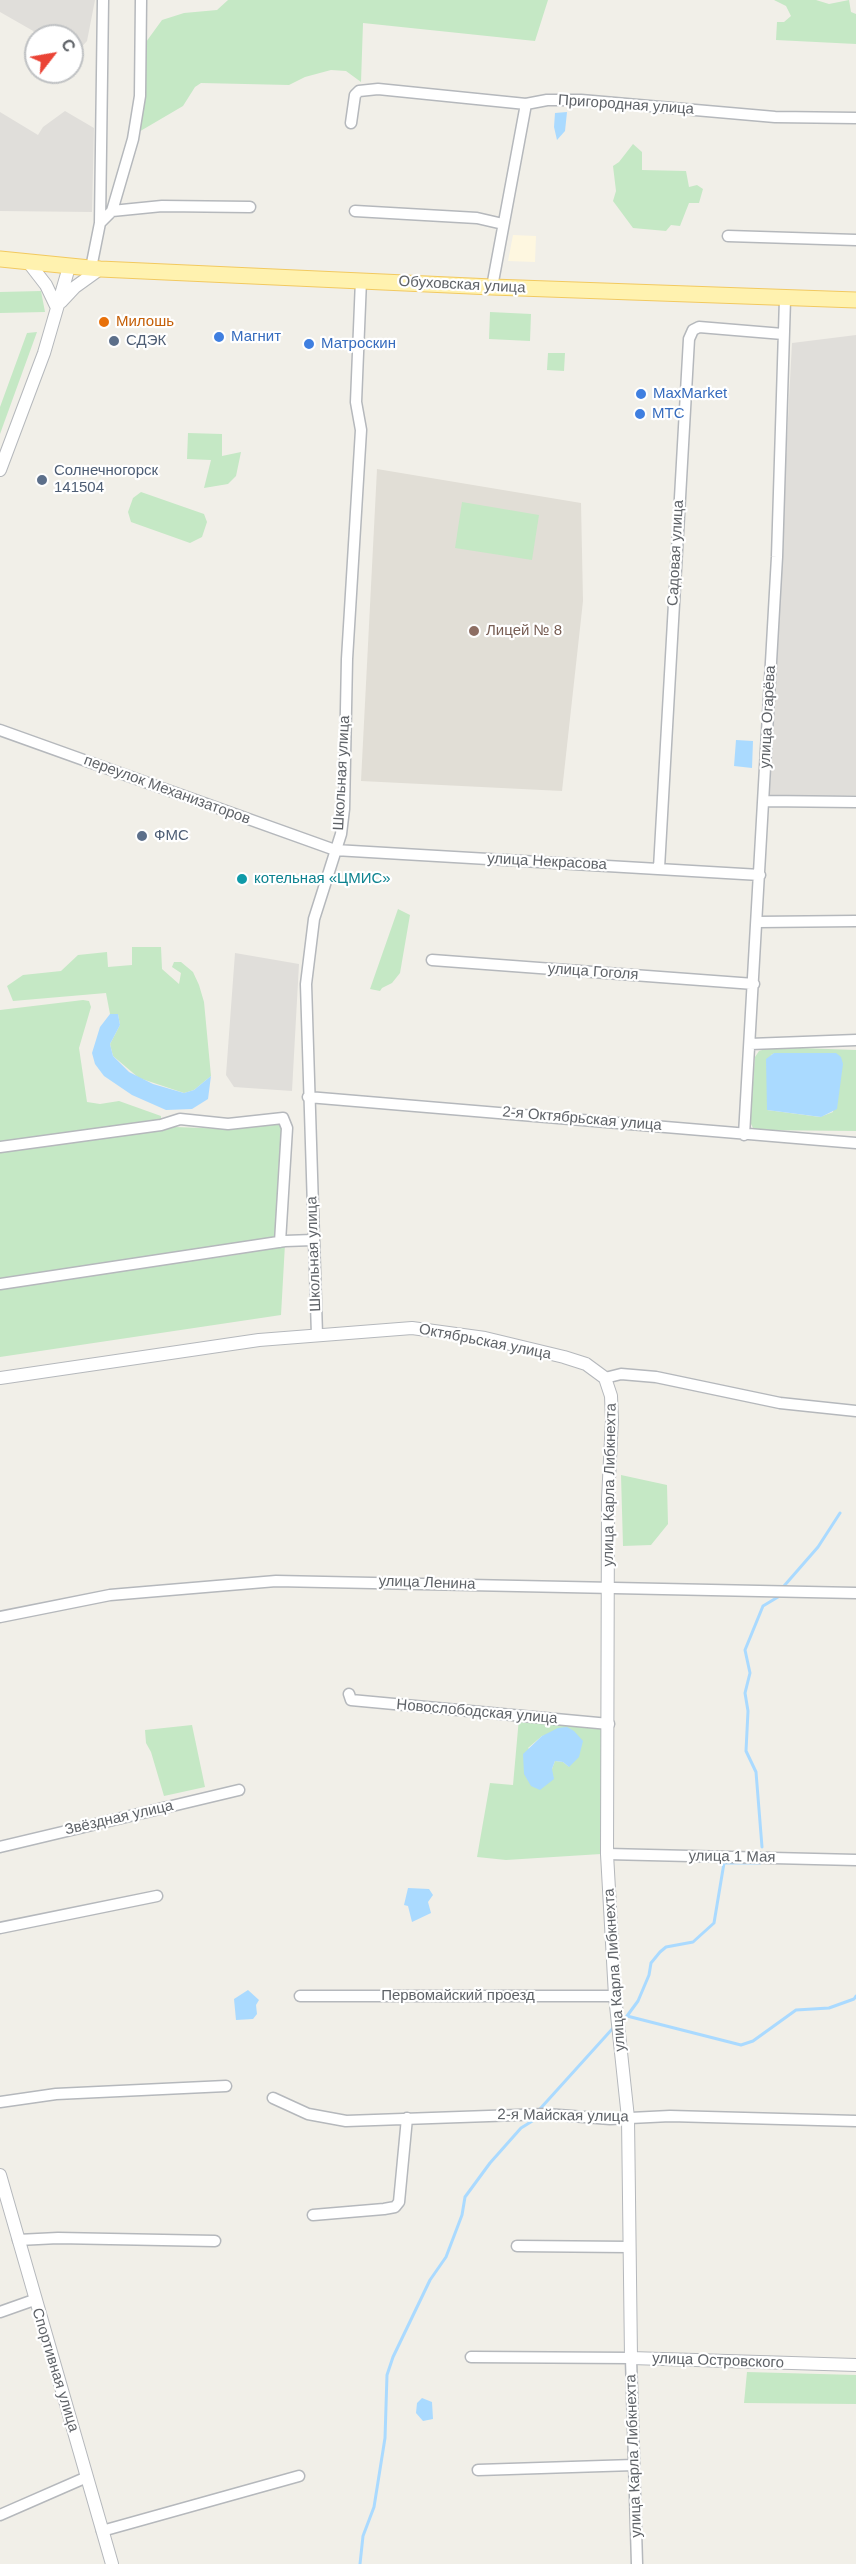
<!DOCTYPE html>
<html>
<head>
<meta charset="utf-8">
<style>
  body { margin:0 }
  #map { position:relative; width:856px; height:2564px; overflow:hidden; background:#f1efe8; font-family:Arial,sans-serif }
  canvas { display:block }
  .north { position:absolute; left:24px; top:24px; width:60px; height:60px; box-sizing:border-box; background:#fff; border:2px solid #bfc1c3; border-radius:50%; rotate:59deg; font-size:16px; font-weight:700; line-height:24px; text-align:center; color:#5f6368 }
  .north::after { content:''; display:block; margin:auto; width:21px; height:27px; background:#ea4335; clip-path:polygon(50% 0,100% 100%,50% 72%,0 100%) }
</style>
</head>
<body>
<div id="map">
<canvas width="856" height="2564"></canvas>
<div class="north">С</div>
</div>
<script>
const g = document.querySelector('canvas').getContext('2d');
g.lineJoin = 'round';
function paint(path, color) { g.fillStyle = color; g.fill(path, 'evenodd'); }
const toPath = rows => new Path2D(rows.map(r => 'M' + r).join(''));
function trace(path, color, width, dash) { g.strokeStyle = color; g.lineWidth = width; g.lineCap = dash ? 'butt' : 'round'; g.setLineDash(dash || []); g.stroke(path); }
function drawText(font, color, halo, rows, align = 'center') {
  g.font = font + ' Arial,sans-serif'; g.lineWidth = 4.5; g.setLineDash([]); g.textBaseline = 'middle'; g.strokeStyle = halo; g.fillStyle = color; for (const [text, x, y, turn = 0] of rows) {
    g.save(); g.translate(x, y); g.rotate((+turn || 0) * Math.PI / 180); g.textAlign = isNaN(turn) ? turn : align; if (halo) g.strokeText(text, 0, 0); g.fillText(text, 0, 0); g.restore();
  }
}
paint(toPath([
  [513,235,536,236,535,262,508,261]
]), '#fef7e0');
paint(toPath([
  [0,0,95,0,87,41,75,54,72,53,72,36,42,36,0,12],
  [65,111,94,128,92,212,0,211,0,112,38,135,43,127],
  [856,335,856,795,768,797,792,343],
  [235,953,299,964,292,1091,234,1087,226,1075]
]), '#e0deda');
paint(toPath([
  [377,469,581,503,583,601,562,791,361,781]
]), '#e1ded6');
paint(toPath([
  [228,0,548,0,535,41,363,23,361,82,346,71,331,70,305,77,289,85,201,83,195,87,183,106,137,133,144,95,146,42,162,20,184,13,217,10],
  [774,0,816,0,829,4,849,0,851,12,856,14,856,44,776,40,777,22,784,22,791,16,786,6],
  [633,144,642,152,642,170,686,171,689,187,697,185,703,189,699,203,689,203,680,226,671,225,666,231,633,228,613,201,616,191,613,166,619,162],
  [41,291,45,312,0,313,0,292],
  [490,312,531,314,530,341,489,339],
  [37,332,0,434,0,407,27,333],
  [548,353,565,353,564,371,547,370],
  [188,433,222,434,222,456,241,452,236,476,228,484,204,488,211,460,187,459],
  [141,492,204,514,207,522,202,537,190,543,131,522,128,512,133,498],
  [462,502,539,515,532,560,455,548],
  [398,909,410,915,400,973,392,983,382,988,380,991,370,989],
  [132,947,161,947,162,969,179,984,181,973,172,967,174,962,181,962,193,972,199,985,204,1002,211,1076,194,1090,184,1093,139,1078,113,1056,110,1044,120,1025,118,1014,110,1014,106,993,13,1001,7,986,23,975,61,971,78,955,107,952,108,967,132,965],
  [83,1000,89,1001,91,1007,79,1048,87,1102,100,1104,119,1101,161,1116,161,1121,0,1142,0,1010],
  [772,1047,856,1050,856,1131,754,1130,750,1122,755,1057,759,1051],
  [775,1053,836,1053,833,1112,820,1117,767,1110,771,1055],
  [271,1122,282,1123,277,1240,0,1279,0,1150,175,1127,230,1129],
  [285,1244,281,1315,0,1357,0,1286,235,1255],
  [621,1475,667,1485,668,1524,651,1545,623,1546],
  [519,1718,602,1728,601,1854,506,1860,477,1857,490,1783,513,1785],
  [549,1735,569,1767,563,1762,555,1761,552,1769,528,1748,542,1736],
  [192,1725,205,1787,164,1796,151,1752,146,1743,145,1730],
  [747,2372,856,2375,856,2404,744,2403]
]), '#c5e8c5');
paint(toPath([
  [567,112,565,131,557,140,554,127,555,113],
  [736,740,753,741,752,768,734,766],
  [110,1014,118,1014,120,1025,110,1044,113,1056,129,1072,153,1084,184,1093,194,1090,211,1076,208,1099,192,1109,166,1110,132,1095,104,1076,95,1064,92,1053,100,1027],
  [774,1053,836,1053,841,1057,843,1064,837,1109,821,1117,767,1110,766,1059],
  [567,1727,574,1731,583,1741,579,1757,569,1767,563,1762,555,1761,552,1769,554,1779,540,1790,531,1786,524,1774,523,1754,542,1736,558,1728],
  [408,1888,429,1889,433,1895,428,1902,431,1913,412,1922,408,1906,404,1905],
  [248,1990,259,2000,256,2005,257,2014,253,2019,236,2020,234,1999],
  [422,2398,432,2402,433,2419,423,2421,416,2413,417,2403]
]), '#aadaff');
trace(toPath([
  [784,1586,818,1547,840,1513],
  [762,1847,756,1772,746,1751,748,1711,745,1693,750,1673,745,1650,763,1606,778,1597],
  [760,1863,724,1863,714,1923,693,1942,666,1947,660,1952,651,1963,649,1975,638,2001,627,2016,741,2045,753,2041,796,2010,829,2008,854,1999,856,1996],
  [539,2110,614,2027],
  [360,2564,363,2536,374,2507,385,2438,387,2375,393,2357,430,2280,446,2257,462,2215,465,2197,490,2163,521,2128,534,2120]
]), '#aadaff', 3);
const minor = toPath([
  [351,123,355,95,359,91,378,89,526,104,547,100,581,100,775,117,856,118],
  [112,211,162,206,250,207],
  [355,211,477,218,503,224],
  [100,223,112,211,133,139,140,96,141,0],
  [728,236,856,240],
  [91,268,100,223,103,0],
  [492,287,526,104],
  [0,730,335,850,760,875],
  [764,801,856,802],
  [659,868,689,339,693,330,699,327,783,334],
  [758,922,856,921],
  [432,960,754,984],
  [750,1044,856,1040],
  [308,1097,856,1143],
  [744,1135,777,557,785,299],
  [0,1147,161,1125,180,1119,228,1124,283,1118,287,1128,280,1242],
  [0,1284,285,1241,313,1240],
  [317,1335,306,984,314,919,341,834,344,809,347,659,361,430,356,402,361,280],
  [605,1378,621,1374,656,1377,780,1403,856,1411],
  [0,1617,110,1595,276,1581,856,1593],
  [349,1694,351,1700,609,1724],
  [0,1847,239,1790],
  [607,1854,856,1860],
  [0,1928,157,1896],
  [300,1996,615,1996],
  [273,2098,308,2114,346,2121,546,2114,610,2119,670,2116,856,2121],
  [0,2102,56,2094,226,2086],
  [313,2215,384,2209,395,2207,399,2202,407,2118],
  [18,2240,58,2238,215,2241],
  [517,2246,629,2247],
  [0,2312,34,2300],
  [471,2357,631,2358,637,2564],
  [478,2470,634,2465],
  [0,2515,87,2477],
  [102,2531,299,2476]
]);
const tertiary = toPath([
  [29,263,46,285,57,308],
  [61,302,75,287,100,269],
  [0,470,44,353,69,267],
  [0,1378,259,1340,412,1328,485,1338,564,1357,586,1364,605,1378,611,1396,612,1420,608,1499,607,1854,615,1996,628,2118,631,2358,856,2365],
  [0,2175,112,2564]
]);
const primary = toPath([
  [0,259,100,269,492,287,856,300]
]);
trace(minor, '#b5b8bc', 13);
trace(tertiary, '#b5b8bc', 14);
trace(primary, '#f2c960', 17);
trace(minor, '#fff', 10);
trace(tertiary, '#fff', 12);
trace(primary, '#fff2af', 15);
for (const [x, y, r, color] of [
  [104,322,6,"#e8710a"],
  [219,337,6,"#3f7fe0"],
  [114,341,6,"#5c6f8a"],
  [309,344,6,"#3f7fe0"],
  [641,394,6,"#3f7fe0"],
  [640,414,6,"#3f7fe0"],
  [42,480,6,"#5c6f8a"],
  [474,631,6,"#8d6e63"],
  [142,836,6,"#5c6f8a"],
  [242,879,6,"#0f9aa8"]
]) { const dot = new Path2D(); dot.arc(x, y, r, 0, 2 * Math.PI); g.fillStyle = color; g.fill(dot); trace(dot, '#fff', 2); }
drawText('15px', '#5f6368', '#fff', [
  ["Пригородная улица",626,105,4],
  ["Обуховская улица",462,285,3],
  ["Садовая улица",676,553,-87],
  ["улица Огарёва",768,717,-87],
  ["Школьная улица",342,773,-87],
  ["переулок Механизаторов",167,790,20],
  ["улица Некрасова",547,862,3],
  ["улица Гоголя",593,972,4],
  ["2-я Октябрьская улица",582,1119,5],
  ["Школьная улица",314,1254,-92],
  ["Октябрьская улица",485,1342,11],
  ["улица Карла Либкнехта",610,1485,-89],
  ["улица Ленина",427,1583,2],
  ["Новослободская улица",477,1712,5],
  ["Звёздная улица",119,1818,-13],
  ["улица 1 Мая",732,1857,1],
  ["улица Карла Либкнехта",615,1970,-94],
  ["Первомайский проезд",458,1996],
  ["2-я Майская улица",563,2116,1],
  ["улица Островского",718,2361,2],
  ["Спортивная улица",55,2370,73],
  ["улица Карла Либкнехта",634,2456,-92]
]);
drawText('15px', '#c56008', '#fff', [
  ["Милошь",116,322]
], 'left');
drawText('15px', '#366cbe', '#fff', [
  ["Магнит",231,337],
  ["Матроскин",321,344],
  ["MaxMarket",653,394],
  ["МТС",652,414]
], 'left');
drawText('15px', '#4e5e75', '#fff', [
  ["СДЭК",126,341],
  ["Солнечногорск",54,471],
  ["141504",54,488],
  ["ФМС",154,836]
], 'left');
drawText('15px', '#785e54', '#fff', [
  ["Лицей № 8",486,631]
], 'left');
drawText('15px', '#0d838f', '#fff', [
  ["котельная «ЦМИС»",254,879]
], 'left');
</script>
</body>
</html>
